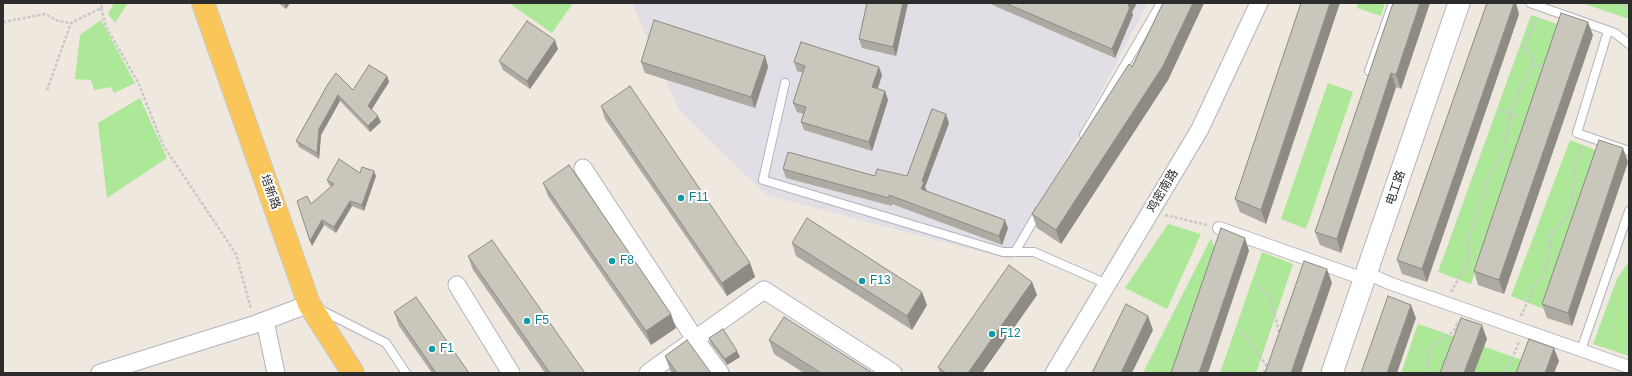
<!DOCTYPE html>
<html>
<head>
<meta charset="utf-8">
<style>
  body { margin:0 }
  #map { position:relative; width:1632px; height:376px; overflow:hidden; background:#eee8de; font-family:Helvetica,sans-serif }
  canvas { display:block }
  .frame { position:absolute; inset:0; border:4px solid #2c2c2c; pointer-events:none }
</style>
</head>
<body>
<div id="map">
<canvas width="1632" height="376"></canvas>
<div class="frame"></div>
</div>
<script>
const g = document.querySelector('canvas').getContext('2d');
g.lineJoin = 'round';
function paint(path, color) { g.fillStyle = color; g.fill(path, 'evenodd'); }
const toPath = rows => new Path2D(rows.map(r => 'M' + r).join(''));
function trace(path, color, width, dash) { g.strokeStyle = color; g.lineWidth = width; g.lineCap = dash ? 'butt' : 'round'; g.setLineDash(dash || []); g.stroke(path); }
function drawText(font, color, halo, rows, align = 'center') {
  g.font = font + ' Helvetica,"Noto Sans SC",sans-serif'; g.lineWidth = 4; g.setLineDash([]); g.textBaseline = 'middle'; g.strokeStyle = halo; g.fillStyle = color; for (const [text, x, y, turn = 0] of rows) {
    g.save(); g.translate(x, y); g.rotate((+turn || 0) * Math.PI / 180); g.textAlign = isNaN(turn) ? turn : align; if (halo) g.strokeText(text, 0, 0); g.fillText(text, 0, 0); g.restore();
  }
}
paint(toPath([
  [632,3,1148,3,1012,260,766,195,679,110]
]), '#e1dee6');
paint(toPath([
  [114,3,128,3,115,23,108,14],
  [509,3,573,3,552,33],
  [1358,3,1385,3,1381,16,1357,8],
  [1582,3,1629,3,1629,19],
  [1531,15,1560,25,1471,284,1438,272],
  [101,20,135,83,114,93,111,87,94,90,91,80,75,79,80,35],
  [1328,83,1353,92,1306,229,1281,219],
  [140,98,167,158,107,198,98,123],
  [1570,140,1598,151,1544,309,1511,296],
  [1168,224,1201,234,1167,309,1125,288],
  [1211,238,1216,252,1172,373,1143,373],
  [1262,252,1293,264,1256,373,1220,373],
  [1629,261,1629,356,1593,344,1617,279],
  [1418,324,1560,373,1401,373]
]), '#ade798');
const service = toPath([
  [1530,3,1615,33,1629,44],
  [1608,31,1577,133,1629,151],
  [1369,71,1393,3],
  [785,83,763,180,1003,252,1034,252,1107,284],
  [1084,135,1161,3],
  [1015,252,1039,211],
  [319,309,386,343,406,373],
  [1581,350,1629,211]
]);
const pedestrian = toPath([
  [1219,228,1364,279],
  [1367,273,1389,283,1629,367]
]);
const minor = toPath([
  [583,168,695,339,720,373],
  [457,285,511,373],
  [265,321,276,373],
  [100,373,256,324,309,304],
  [648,373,764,290,893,373],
  [1054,373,1200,129,1259,3]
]);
const tertiary = toPath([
  [1332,373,1459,3]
]);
const trunk = toPath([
  [203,3,309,304,353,373]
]);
trace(service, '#b2b3c0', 10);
trace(pedestrian, '#b2b3c0', 14);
trace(minor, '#b2b3c0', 19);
trace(tertiary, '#b2b3c0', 23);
trace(trunk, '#c8c8c8', 24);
trace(toPath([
  [1619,3,1629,6],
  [101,8,106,27,138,82,163,145,236,254,251,309],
  [3,22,45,14,58,21,71,23],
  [1533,64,1544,68],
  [47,90,71,23,101,8,103,3],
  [1501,110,1520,118],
  [1165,215,1207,225],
  [1258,285,1270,298,1280,335],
  [1451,292,1468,261,1468,240,1490,174,1501,157,1506,144,1510,113,1518,99,1520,88,1529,75,1533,64,1530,53,1524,47,1537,17],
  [1521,316,1535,285,1543,276,1550,250,1550,235,1567,217,1573,200,1574,168,1582,146],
  [1242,331,1269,369,1260,373],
  [1426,373,1429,349,1454,331,1458,321],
  [1506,373,1519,342]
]), '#c8c8c8', 2.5, [3, 2]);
trace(service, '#fff', 8);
trace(pedestrian, '#fff', 12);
trace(minor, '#fff', 17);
trace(tertiary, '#fff', 21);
trace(trunk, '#fbc659', 22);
paint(toPath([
  [278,3,290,3,286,9],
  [908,3,896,56,862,48,859,39],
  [988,3,1137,3,1132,12,1133,15,1115,58],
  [1163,3,1204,3,1168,80,1061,244,1037,228,1032,214,1132,67],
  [1301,3,1266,224,1240,212,1235,199],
  [1393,3,1430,3,1401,89,1396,87,1341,253,1320,245,1315,232],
  [1519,14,1427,282,1402,274,1397,260],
  [1593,35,1504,294,1478,285,1474,271],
  [558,49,530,89,503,70,499,61],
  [765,56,768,67,755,108,645,73,641,62],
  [794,62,882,75,878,89,885,91,888,100,872,151,804,130,801,122,803,114,797,112,793,103,803,73,797,71],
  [387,76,389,82,372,109,381,122,370,132,340,101,321,135,319,159,299,147,296,141,328,84,353,90],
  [601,106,750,263,755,277,727,296,605,119],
  [949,123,925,187,927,191,1008,228,1002,245,892,204,892,206,786,178,783,169,875,176,907,176],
  [1628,162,1572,326,1547,318,1542,304],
  [360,173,376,176,364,211,352,206,336,233,324,225,312,246,311,204,331,187,329,185,327,180],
  [543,183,676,328,651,345,548,196],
  [792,243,927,305,912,330,796,256],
  [468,256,585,373,545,373,473,270],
  [1032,282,1037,295,982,373,940,373,938,367],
  [394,312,469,373,432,373,399,326],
  [709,338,740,357,727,365,711,344],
  [769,340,871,373,804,373,774,354],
  [665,356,711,373,672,373,670,370]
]), '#adaaa2');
paint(toPath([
  [284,3,290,3,286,9],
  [903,3,908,3,896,56,893,47],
  [1129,3,1137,3,1132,12,1133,15,1115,58,1112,49],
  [1193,3,1204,3,1168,80,1061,244,1056,230],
  [1330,3,1340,3,1266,224,1261,210],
  [1420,3,1430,3,1401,89,1396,75],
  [1514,3,1516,3,1519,14,1427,282,1422,269],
  [1588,22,1593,35,1504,294,1499,280],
  [555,40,558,49,530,89,527,81],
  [765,56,768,67,755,108,751,97],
  [879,67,882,75,875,96,872,87],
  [1391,73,1396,87,1341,253,1337,239],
  [387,76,389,82,370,112,368,106],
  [885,91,888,100,872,151,869,142],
  [338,95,340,101,321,135,319,159,317,153,319,129],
  [946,114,949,123,925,187,927,191,921,189,922,181],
  [378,116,381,122,370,132,368,126],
  [1623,148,1628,162,1572,326,1568,313],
  [374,171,376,176,364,211,362,205],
  [350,201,352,206,336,233,334,227],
  [322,220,324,225,312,246,310,241],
  [1005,220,1008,228,1002,245,999,236],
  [1245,238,1249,251,1208,373,1199,373],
  [750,263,755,277,727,296,722,283],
  [1327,269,1332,283,1301,373,1291,373],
  [1032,282,1037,295,982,373,968,373],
  [922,292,927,305,912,330,907,316],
  [1411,305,1416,318,1397,373,1387,373],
  [671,314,676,328,651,345,646,331],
  [1148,316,1153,330,1132,373,1121,373],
  [1482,325,1487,339,1474,373,1464,373],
  [1554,348,1559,361,1554,373,1545,373],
  [737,351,740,357,727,365,725,359]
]), '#8d8b84');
const building = toPath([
  [867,3,903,3,893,47,859,39,867,3],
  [1005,3,1129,3,1128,6,1130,7,1112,49,1005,3],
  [1163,3,1193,3,1163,66,1056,230,1032,214,1129,64,1132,67,1163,3],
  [1301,3,1330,3,1261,210,1235,199,1301,3],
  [1393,3,1420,3,1396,75,1391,73,1337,239,1315,232,1393,3],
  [1487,3,1514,3,1422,269,1397,260,1487,3],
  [1561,13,1588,22,1499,280,1474,271,1561,13],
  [654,20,765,56,751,97,641,62,654,20],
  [527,21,555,40,527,81,499,61,527,21],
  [801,42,879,67,872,87,885,91,869,142,801,122,806,107,793,103,805,66,794,62,801,42],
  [369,65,387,76,368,106,378,116,368,126,338,95,319,129,317,153,296,141,328,84,336,73,353,90,369,65],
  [630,86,750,263,722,283,601,106,630,86],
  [932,109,946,114,922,181,924,182,921,189,1005,220,999,236,889,195,889,198,783,169,788,152,875,176,877,169,907,176,932,109],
  [1599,140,1623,148,1568,313,1542,304,1599,140],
  [339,159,360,173,362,167,374,171,362,205,350,201,334,227,322,220,310,241,297,201,307,196,311,204,334,184,327,180,339,159],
  [569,165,671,314,646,331,543,183,569,165],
  [807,218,922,292,907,316,792,243,807,218],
  [1221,228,1245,238,1199,373,1171,373,1221,228],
  [492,240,585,373,550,373,468,256,492,240],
  [1304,261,1327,269,1291,373,1265,373,1304,261],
  [1009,265,1032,282,968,373,946,373,938,367,1009,265],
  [1388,296,1411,305,1387,373,1361,373,1388,296],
  [416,297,469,373,436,373,394,312,416,297],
  [1126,304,1148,316,1121,373,1092,373,1126,304],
  [784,317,871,372,870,373,821,373,769,340,784,317],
  [1461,318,1482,325,1464,373,1440,373,1461,318],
  [723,329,737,351,725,359,709,338,723,329],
  [1529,339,1554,348,1545,373,1516,373,1529,339],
  [687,340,711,373,677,373,665,356,687,340]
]);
paint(building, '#c9c6bc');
trace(building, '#8d8b84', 1);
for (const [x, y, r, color] of [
  [681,198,4,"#0f9aa8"],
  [612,261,4,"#0f9aa8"],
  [862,281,4,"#0f9aa8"],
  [527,321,4,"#0f9aa8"],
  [992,334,4,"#0f9aa8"],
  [432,349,4,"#0f9aa8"]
]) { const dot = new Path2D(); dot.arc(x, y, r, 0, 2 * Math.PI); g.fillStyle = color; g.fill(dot); trace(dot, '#fff', 1.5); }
drawText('12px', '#2c2c2c', '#fff', [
  ["电工路",1396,188,-71],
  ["鸡密南路",1163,191,-59],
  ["培新路",270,192,70]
]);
drawText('12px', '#0d838f', '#fff', [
  ["F11",689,198],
  ["F8",620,261],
  ["F13",870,281],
  ["F5",535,321],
  ["F12",1000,334],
  ["F1",440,349]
], 'left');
</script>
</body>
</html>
